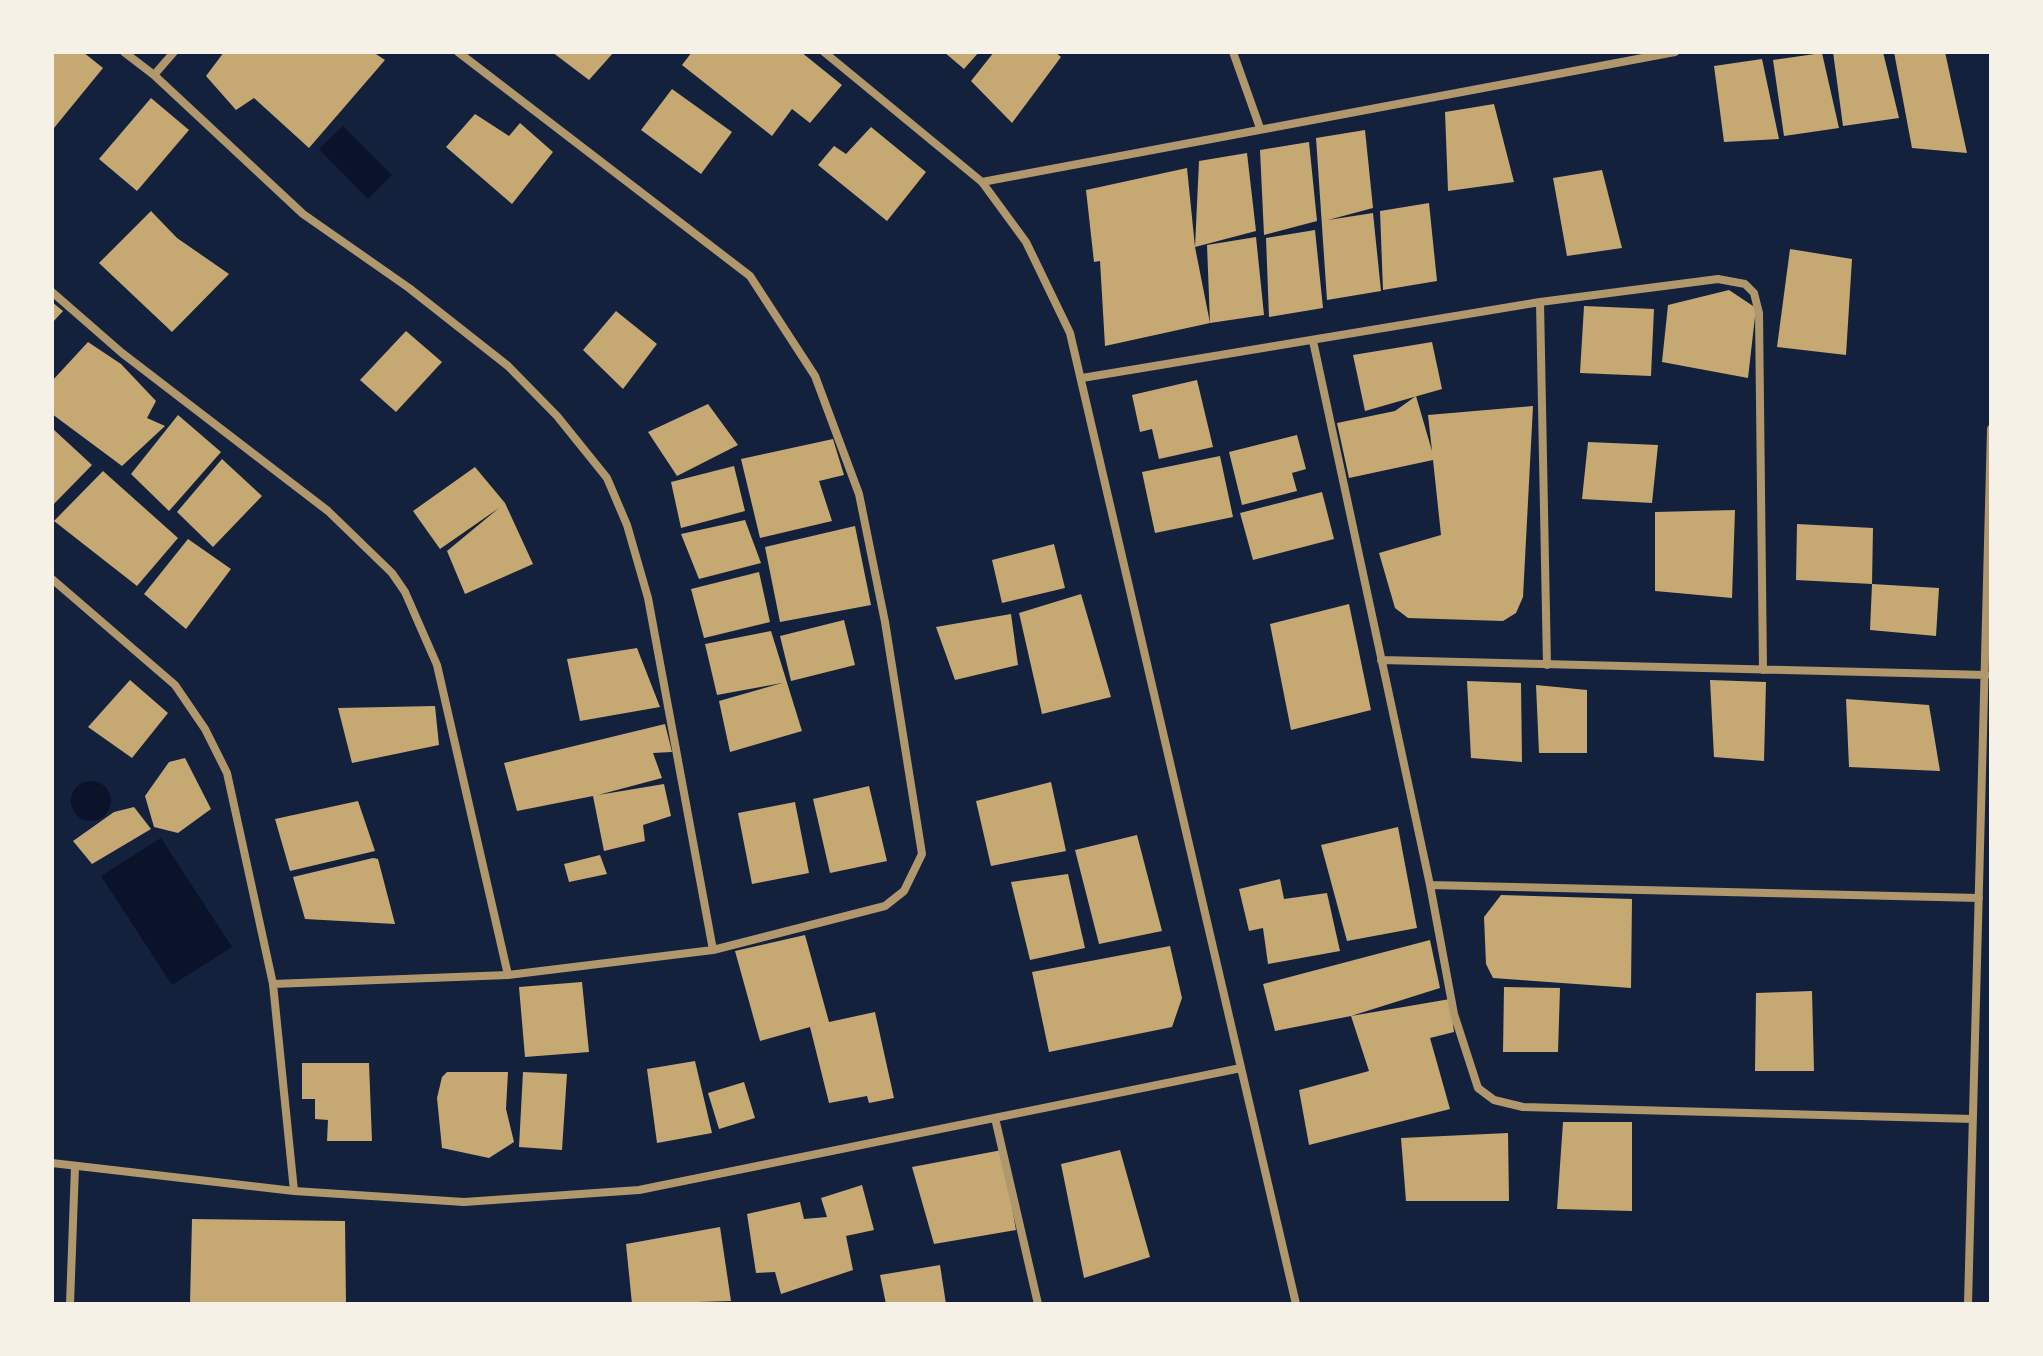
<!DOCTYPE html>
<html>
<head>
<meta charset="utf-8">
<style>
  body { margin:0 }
  #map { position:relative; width:2043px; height:1356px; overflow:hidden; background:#14213d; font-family:Karla,sans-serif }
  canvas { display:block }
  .frame { position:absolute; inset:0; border:54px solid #f6f1e7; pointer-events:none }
</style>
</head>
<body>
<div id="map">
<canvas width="2043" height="1356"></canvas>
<div class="frame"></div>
</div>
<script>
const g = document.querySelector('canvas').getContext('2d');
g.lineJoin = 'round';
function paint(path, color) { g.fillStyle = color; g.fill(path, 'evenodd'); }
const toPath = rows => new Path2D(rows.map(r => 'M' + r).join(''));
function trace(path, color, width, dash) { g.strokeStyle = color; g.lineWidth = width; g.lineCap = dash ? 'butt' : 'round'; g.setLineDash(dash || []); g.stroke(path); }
paint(toPath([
  [343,126,392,175,368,199,319,149],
  '71 801a20 20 0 1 1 40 0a20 20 0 1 1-40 0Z',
  [161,838,232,947,172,985,101,876]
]), '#0b132b');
paint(toPath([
  [52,52,83,52,103,68,54,128],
  [224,52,373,52,385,60,309,148,254,98,236,110,206,76],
  [552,52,614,52,589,80],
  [692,52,801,52,842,85,810,123,792,109,772,136,682,65],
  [944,52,979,52,964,69],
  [994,52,1055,52,1061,57,1012,123,971,81],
  [1833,52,1883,52,1899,118,1843,126],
  [1894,52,1945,52,1967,153,1912,148],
  [1822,53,1839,128,1784,136,1773,60],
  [1762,59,1779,139,1724,142,1714,66],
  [672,89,732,132,701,174,641,130],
  [151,98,189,130,137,191,99,159],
  [1494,104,1514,182,1448,191,1445,112],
  [475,114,509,136,520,123,553,152,512,204,446,147],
  [871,127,926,172,887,221,818,165,834,146,846,154],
  [1365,130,1373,208,1328,220,1373,213,1381,291,1327,300,1316,138],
  [1309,142,1317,221,1264,235,1260,150],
  [1247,153,1256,231,1195,247,1199,161],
  [1187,168,1195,247,1210,323,1105,346,1100,261,1094,262,1086,190],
  [1602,170,1622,248,1567,256,1553,178],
  [1429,203,1437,281,1383,290,1380,211],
  [151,211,177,238,229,274,172,332,99,263],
  [1315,230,1323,308,1269,317,1266,238],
  [1256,237,1264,315,1210,323,1207,245],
  [1790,249,1852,259,1846,355,1777,347],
  [1729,290,1756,308,1748,378,1662,362,1668,305],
  [52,302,63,311,52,323],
  [1584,306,1654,309,1651,376,1580,373],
  [616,311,657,344,623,389,583,350],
  [406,331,442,362,396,412,360,380],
  [88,342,121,364,156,401,147,418,165,426,122,466,52,414,52,381],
  [1432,342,1442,389,1365,411,1353,355],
  [1197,380,1213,447,1159,459,1152,429,1140,432,1132,395],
  [1416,396,1432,451,1428,415,1533,406,1523,597,1516,613,1503,621,1408,618,1395,608,1379,553,1441,535,1433,460,1349,478,1337,423,1395,411],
  [708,404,738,445,677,476,648,432],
  [178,415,221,452,169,511,131,474],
  [52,428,92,465,52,506],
  [1297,435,1306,469,1292,473,1297,491,1242,505,1229,452],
  [833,439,844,475,819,481,832,521,760,538,741,459],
  [1588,442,1658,445,1652,503,1582,499],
  [1220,456,1233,517,1155,533,1142,472],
  [222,459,262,496,213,547,177,512],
  [734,466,745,511,681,528,671,482],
  [475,467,505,503,533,564,465,594,447,551,499,508,440,549,413,511],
  [103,471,178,538,137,586,54,521],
  [1322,492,1334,539,1253,560,1240,513],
  [1735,510,1732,598,1655,591,1655,512],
  [745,520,761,563,699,579,681,534],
  [1797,524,1873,528,1872,584,1796,580],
  [855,526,871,605,780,622,765,547],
  [188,539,231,569,186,629,144,594],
  [1054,544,1065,588,1002,603,992,560],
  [759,572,770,622,704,638,691,589],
  [1872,584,1939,588,1936,636,1870,630],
  [1081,594,1111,697,1042,714,1019,613],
  [1349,604,1371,710,1291,730,1270,624],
  [1011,614,1018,665,955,680,936,627],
  [844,620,855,665,791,681,780,636],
  [771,631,802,731,730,752,719,701,782,683,717,695,705,644],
  [637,648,660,707,580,721,567,659],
  [130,680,168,713,132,758,88,727],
  [1710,680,1766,682,1764,761,1714,757],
  [1467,681,1521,683,1522,762,1471,758],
  [1536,685,1587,690,1587,753,1539,753],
  [1846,699,1929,705,1940,771,1849,767],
  [435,706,439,745,352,763,338,708],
  [665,724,672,752,653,753,662,778,598,795,664,784,671,816,643,825,645,841,604,851,593,796,517,811,504,763],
  [185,758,211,809,178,833,154,827,145,796,169,762],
  [1051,782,1066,851,991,866,976,801],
  [869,786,887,861,830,873,813,799],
  [358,801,375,851,290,871,275,819],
  [795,802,809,873,752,884,738,813],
  [134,807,151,829,92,864,73,841,114,812],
  [1398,827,1417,928,1347,941,1321,845],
  [1137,835,1162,931,1099,944,1075,850],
  [600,855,607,874,569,882,564,864],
  [373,858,378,859,395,924,305,919,293,877],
  [1068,874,1085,948,1030,960,1011,882],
  [1280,879,1284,899,1327,893,1340,951,1268,964,1263,928,1249,931,1239,889],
  [1501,895,1632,899,1631,988,1493,978,1486,964,1484,917],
  [805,935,829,1022,875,1012,894,1098,869,1103,867,1096,829,1103,810,1027,760,1041,735,951],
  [1430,940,1440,988,1351,1016,1275,1031,1263,984],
  [1170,946,1182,998,1172,1027,1049,1052,1032,972],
  [582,982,589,1052,525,1057,519,987],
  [1504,987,1560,988,1558,1052,1503,1052],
  [1812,991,1814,1071,1755,1071,1756,993],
  [1450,999,1454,1032,1430,1038,1450,1109,1309,1145,1299,1090,1369,1071,1351,1016],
  [695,1061,712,1133,657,1143,647,1069],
  [302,1063,369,1063,372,1141,327,1141,328,1120,315,1119,315,1099,302,1099],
  [447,1072,508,1072,506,1109,514,1142,489,1158,442,1148,437,1098,442,1077],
  [523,1072,567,1074,562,1150,519,1147],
  [744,1082,755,1118,719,1129,708,1093],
  [1563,1122,1632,1122,1632,1211,1557,1209],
  [1508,1133,1509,1201,1406,1201,1401,1138],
  [1002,1150,1016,1230,934,1244,912,1167],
  [1120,1150,1150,1257,1084,1278,1061,1164],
  [862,1185,874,1230,846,1236,853,1270,781,1294,775,1272,756,1273,747,1214,800,1202,804,1219,827,1217,821,1198],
  [192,1219,345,1221,346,1304,190,1304],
  [720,1227,731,1301,632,1304,626,1244],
  [940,1265,946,1304,886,1304,880,1275]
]), '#c6a872');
trace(toPath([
  [124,52,154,75,303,214,409,288,508,366,557,416,607,478,627,525,648,598,713,950],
  [824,52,982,182,1026,242,1070,333,1296,1304],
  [1233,52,1260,128],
  [154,75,174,52],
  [982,182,1675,52],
  [52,292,122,353,328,511,392,573,405,592,437,665,508,975],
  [1540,302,1547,665],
  [1313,341,1430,885,1454,1014,1478,1088,1494,1100,1523,1107,1973,1119],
  [1082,378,1540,302,1718,279,1745,284,1754,293,1759,313,1763,670],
  [52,579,175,685,205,729,227,773,273,984,294,1191],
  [1381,660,1986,675],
  [1430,885,1979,898],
  [273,984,508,975,713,950,885,906,904,891,922,854,885,622,859,494,815,376,750,276,458,52],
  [995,1118,1038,1304],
  [52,1163,294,1191,464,1202,639,1190,1241,1068],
  [70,1304,75,1167],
  [1968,1304,1991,429]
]), '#b1986c', 8);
</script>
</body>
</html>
